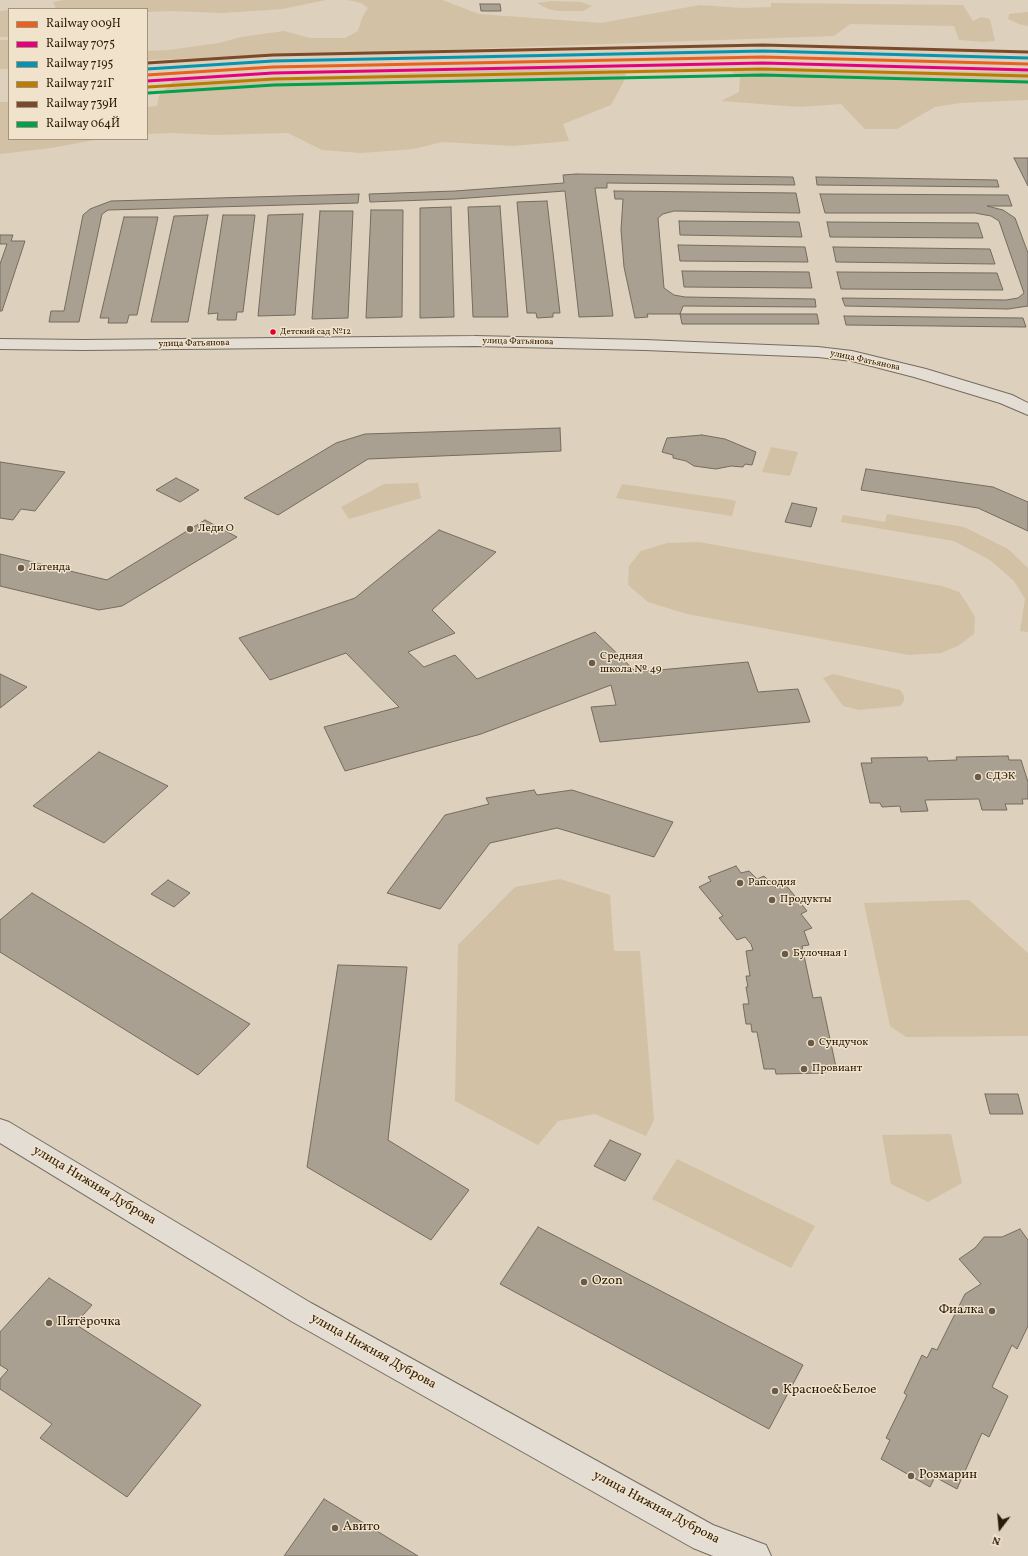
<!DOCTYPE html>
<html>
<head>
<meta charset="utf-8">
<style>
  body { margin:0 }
  #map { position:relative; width:1028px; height:1556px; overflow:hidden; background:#ddd0bc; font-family:Vollkorn,serif }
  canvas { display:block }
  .legend { position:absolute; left:8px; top:8px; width:140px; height:132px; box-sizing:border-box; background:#f1e2cb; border:1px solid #a1937d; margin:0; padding:5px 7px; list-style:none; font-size:12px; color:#2a1c09 }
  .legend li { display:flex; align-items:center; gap:8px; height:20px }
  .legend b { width:20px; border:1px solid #a1937d }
  .north { position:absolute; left:980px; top:1508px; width:40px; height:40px; -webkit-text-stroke:3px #f1e2cb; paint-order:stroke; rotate:196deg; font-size:11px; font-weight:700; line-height:16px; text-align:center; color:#2a1c09 }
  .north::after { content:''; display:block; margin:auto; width:14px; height:18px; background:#2a1c09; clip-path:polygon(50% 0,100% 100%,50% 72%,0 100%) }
</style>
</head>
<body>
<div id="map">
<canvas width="1028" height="1556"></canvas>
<ul class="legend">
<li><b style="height:5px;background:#e86121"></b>Railway 009Н</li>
<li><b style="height:5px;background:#e5007d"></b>Railway 7075</li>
<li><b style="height:5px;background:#0694b0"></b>Railway 7195</li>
<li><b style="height:5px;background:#ba7d03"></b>Railway 721Г</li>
<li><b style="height:5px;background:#7a4b2a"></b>Railway 739И</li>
<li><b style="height:5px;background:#029f4d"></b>Railway 064Й</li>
</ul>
<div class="north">N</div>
</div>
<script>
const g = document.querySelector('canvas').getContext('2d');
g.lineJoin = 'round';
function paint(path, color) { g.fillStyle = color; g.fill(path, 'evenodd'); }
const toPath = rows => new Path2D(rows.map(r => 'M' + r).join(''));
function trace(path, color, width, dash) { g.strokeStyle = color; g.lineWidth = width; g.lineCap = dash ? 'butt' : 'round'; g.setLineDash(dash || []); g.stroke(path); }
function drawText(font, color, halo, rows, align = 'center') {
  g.font = font + ' Vollkorn,serif'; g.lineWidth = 3; g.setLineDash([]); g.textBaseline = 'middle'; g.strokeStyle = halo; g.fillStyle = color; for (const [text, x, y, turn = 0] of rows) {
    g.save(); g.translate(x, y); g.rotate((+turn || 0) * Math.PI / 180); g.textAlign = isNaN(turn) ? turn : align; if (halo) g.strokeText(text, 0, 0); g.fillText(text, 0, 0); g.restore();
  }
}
paint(toPath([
  [63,0,326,0,282,9,224,13,169,11,147,12,147,9,56,9,53,2],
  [347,0,442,0,479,14,601,23,700,5,742,8,771,7,771,3,963,5,973,21,981,17,990,19,995,41,984,42,959,40,954,26,850,24,834,36,147,60,147,51,169,50,219,43,241,37,284,31,310,38,345,38,358,31,362,18,368,8,361,3],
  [551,1,581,2,592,6,583,11,558,11,548,9,537,3],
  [9,10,9,37,0,37,0,11],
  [1028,12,1028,26,1019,24,1008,19,1009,14],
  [0,40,9,40,9,69,0,69],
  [561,68,626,70,625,79,611,105,563,124,569,141,513,146,442,142,414,149,361,153,322,150,288,133,215,135,172,133,147,134,147,107,157,106,159,96,173,81],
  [729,70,1028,72,1028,100,960,103,935,107,897,129,865,129,841,104,800,107,721,101,739,92,740,78],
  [0,102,9,102,9,139,100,139,51,148,0,154],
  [771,447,798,452,790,476,762,472],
  [418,483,421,498,349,519,341,507,384,484],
  [622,484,726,499,736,501,732,516,616,498],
  [887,514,964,527,1008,549,1028,568,1028,632,1020,631,1025,599,1014,581,990,560,954,541,841,522,843,515,885,522],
  [699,542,942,586,959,592,966,602,975,617,974,634,958,646,941,653,909,655,687,614,648,602,628,585,629,566,641,551,667,543],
  [833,674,900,690,904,696,904,701,900,706,859,710,843,706,823,678],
  [560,879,610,895,614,951,640,951,654,1120,646,1136,595,1114,558,1121,538,1145,455,1101,458,945,515,887],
  [969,900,1028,953,1028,1036,906,1037,890,1026,864,903],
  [951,1134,962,1183,928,1202,891,1184,882,1135],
  [677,1159,815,1226,791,1268,652,1199]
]), '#d2c1a5');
const building = toPath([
  [480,4,500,4,501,11,481,11,480,4],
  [1014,158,1028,158,1028,186,1014,158],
  [576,174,793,177,795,185,607,183,607,188,595,188,613,316,579,317,565,191,455,199,370,202,369,194,455,191,564,183,563,175,576,174],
  [816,177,997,180,999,187,817,185,816,177],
  [614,191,796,193,800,213,674,211,663,214,658,218,664,288,674,295,685,297,815,299,816,307,683,306,680,314,647,314,648,317,635,318,624,267,621,230,623,199,615,199,614,191],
  [359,194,358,203,108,210,102,214,79,322,49,322,51,311,64,311,83,215,90,209,111,201,359,194],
  [820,194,1008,195,1012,206,987,206,1003,210,1015,218,1028,253,1028,306,1008,309,845,306,842,298,1006,300,1018,298,1024,293,999,221,991,216,975,213,825,213,820,194],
  [547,201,560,313,553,313,553,317,537,318,536,313,527,313,517,202,547,201],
  [500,206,508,317,473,317,468,207,500,206],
  [451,207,454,317,420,318,420,208,451,207],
  [371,210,403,210,402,317,366,318,371,210],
  [320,211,353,211,348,318,312,319,320,211],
  [303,214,295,315,258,316,268,215,303,214],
  [208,215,188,322,151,322,174,216,208,215],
  [223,215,255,215,243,312,237,312,236,320,217,320,218,313,208,314,223,215],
  [124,217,158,217,137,315,129,315,127,323,108,323,109,318,100,318,124,217],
  [679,221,799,222,802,237,680,235,679,221],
  [827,222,978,223,983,238,830,237,827,222],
  [0,235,13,235,11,241,25,241,2,311,0,311,0,264,7,244,0,244,0,235],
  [678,245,805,247,808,262,680,261,678,245],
  [833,247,990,249,995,264,836,262,833,247],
  [682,271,809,272,812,288,684,287,682,271],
  [837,272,997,273,1003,290,841,289,837,272],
  [680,314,817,314,819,324,682,324,680,314],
  [844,316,1023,318,1026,327,846,325,844,316],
  [560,428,561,451,368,459,278,515,244,498,336,443,365,434,560,428],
  [702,435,725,439,756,452,752,465,745,464,743,467,731,466,716,469,694,466,686,461,673,458,673,455,662,452,667,438,702,435],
  [0,462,65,472,35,511,21,509,13,520,0,518,0,462],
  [866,469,993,487,1028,502,1028,531,978,508,861,490,866,469],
  [176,478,199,490,180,502,156,490,176,478],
  [792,503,817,508,811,527,785,522,792,503],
  [205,520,237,537,122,606,99,610,0,586,0,554,107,580,205,520],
  [439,530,496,552,432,610,455,633,408,652,424,667,455,655,477,679,595,632,636,672,748,662,758,692,798,689,810,722,600,742,591,707,616,705,611,685,481,734,345,771,324,727,399,707,346,653,270,680,239,638,355,598,439,530],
  [0,674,27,687,0,708,0,674],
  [99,752,168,786,104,843,33,806,99,752],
  [1008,756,1009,760,1021,760,1028,782,1028,799,1022,799,1023,804,1005,804,1007,810,982,810,979,799,925,800,928,811,901,812,900,806,882,807,880,803,870,803,861,763,872,763,871,758,927,757,928,761,957,760,956,757,1008,756],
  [534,790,537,795,572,790,673,822,654,857,557,828,490,843,440,909,387,893,445,815,489,804,486,798,534,790],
  [736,866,741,873,749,871,757,879,764,876,776,888,785,884,807,911,801,914,812,928,804,931,809,945,802,946,813,998,821,997,836,1067,824,1068,825,1073,776,1074,775,1069,764,1069,757,1032,752,1032,751,1024,746,1024,743,1004,749,1004,746,987,748,987,746,976,750,976,746,951,753,950,751,944,745,937,737,940,719,918,723,916,699,887,711,881,708,877,736,866],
  [168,880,190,893,174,907,151,894,168,880],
  [32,893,119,946,250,1024,198,1075,0,952,0,920,32,893],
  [338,965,407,967,388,1140,469,1190,431,1240,307,1167,338,965],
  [985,1094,1018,1094,1023,1114,990,1114,985,1094],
  [610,1140,641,1154,625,1181,594,1166,610,1140],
  [538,1227,803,1365,769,1429,500,1284,538,1227],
  [1020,1229,1028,1240,1028,1326,1017,1349,1012,1345,992,1387,1008,1396,989,1437,982,1433,957,1489,935,1477,930,1487,881,1459,890,1440,886,1438,907,1395,904,1393,922,1355,927,1358,932,1348,937,1350,965,1294,981,1284,959,1259,975,1248,984,1237,1002,1237,1020,1229],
  [49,1278,92,1305,75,1324,201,1405,127,1497,40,1438,52,1424,0,1389,0,1379,8,1370,0,1365,0,1332,49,1278],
  [324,1499,418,1556,284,1556,324,1499]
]);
paint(building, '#a9a091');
trace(building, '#746c60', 1);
const secondary = toPath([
  [475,336,645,340,818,347,852,351,926,369,1012,395,1028,403,1028,415,1000,403,914,377,852,361,818,357,645,350,475,346,83,350,0,349,0,339,83,340,475,336],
  [0,1119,9,1122,311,1303,713,1525,766,1545,771,1556,713,1556,693,1548,291,1321,0,1143,0,1119]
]);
trace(secondary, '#746c60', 2);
paint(secondary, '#e4ddd3');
trace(toPath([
  [147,75,273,67,763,57,1028,64]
]), '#e86121', 3);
trace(toPath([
  [147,81,273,73,763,63,1028,70]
]), '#e5007d', 3);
trace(toPath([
  [147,69,273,61,763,51,1028,58]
]), '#0694b0', 3);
trace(toPath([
  [148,87,274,79,763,69,1028,76]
]), '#ba7d03', 3);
trace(toPath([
  [147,63,273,55,763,45,1028,52]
]), '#7a4b2a', 3);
trace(toPath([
  [148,93,274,85,763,75,1028,82]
]), '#029f4d', 3);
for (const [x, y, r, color] of [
  [273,332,3.5,"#e4002b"],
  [190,529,4,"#695b48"],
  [21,568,4,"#695b48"],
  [592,663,4,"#695b48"],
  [978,777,4,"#695b48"],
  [740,883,4,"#695b48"],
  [772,900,4,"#695b48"],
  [785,954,4,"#695b48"],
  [811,1043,4,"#695b48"],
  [804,1069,4,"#695b48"],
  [584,1282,4,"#695b48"],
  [992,1311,4,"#695b48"],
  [49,1323,4,"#695b48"],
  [775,1391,4,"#695b48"],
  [911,1476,4,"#695b48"],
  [335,1528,4,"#695b48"]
]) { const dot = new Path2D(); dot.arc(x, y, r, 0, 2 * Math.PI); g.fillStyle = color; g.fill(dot); trace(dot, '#f1e2cb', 1.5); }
drawText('9px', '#2a1c09', '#f1e2cb', [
  ["Детский сад №12",280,332]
], 'left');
drawText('9px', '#2a1c09', '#f1e2cb', [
  ["улица Фатьянова",518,342,1],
  ["улица Фатьянова",194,344,-1],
  ["улица Фатьянова",865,361,12]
]);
drawText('11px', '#2a1c09', '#f1e2cb', [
  ["Леди О",198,529],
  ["Латенда",29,568],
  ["Средняя",600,657],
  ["школа № 49",600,670],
  ["СДЭК",986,777],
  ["Рапсодия",748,883],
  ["Продукты",780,900],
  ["Булочная 1",793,954],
  ["Сундучок",819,1043],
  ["Провиант",812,1069]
], 'left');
drawText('13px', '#2a1c09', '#f1e2cb', [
  ["улица Нижняя Дуброва",94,1186,31],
  ["улица Нижняя Дуброва",373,1352,29],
  ["улица Нижняя Дуброва",656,1508,28]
]);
drawText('13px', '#2a1c09', '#f1e2cb', [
  ["Ozon",592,1282],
  ["Фиалка",984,1311,"right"],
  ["Пятёрочка",57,1323],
  ["Красное&Белое",783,1391],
  ["Розмарин",919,1476],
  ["Авито",343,1528]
], 'left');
</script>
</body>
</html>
